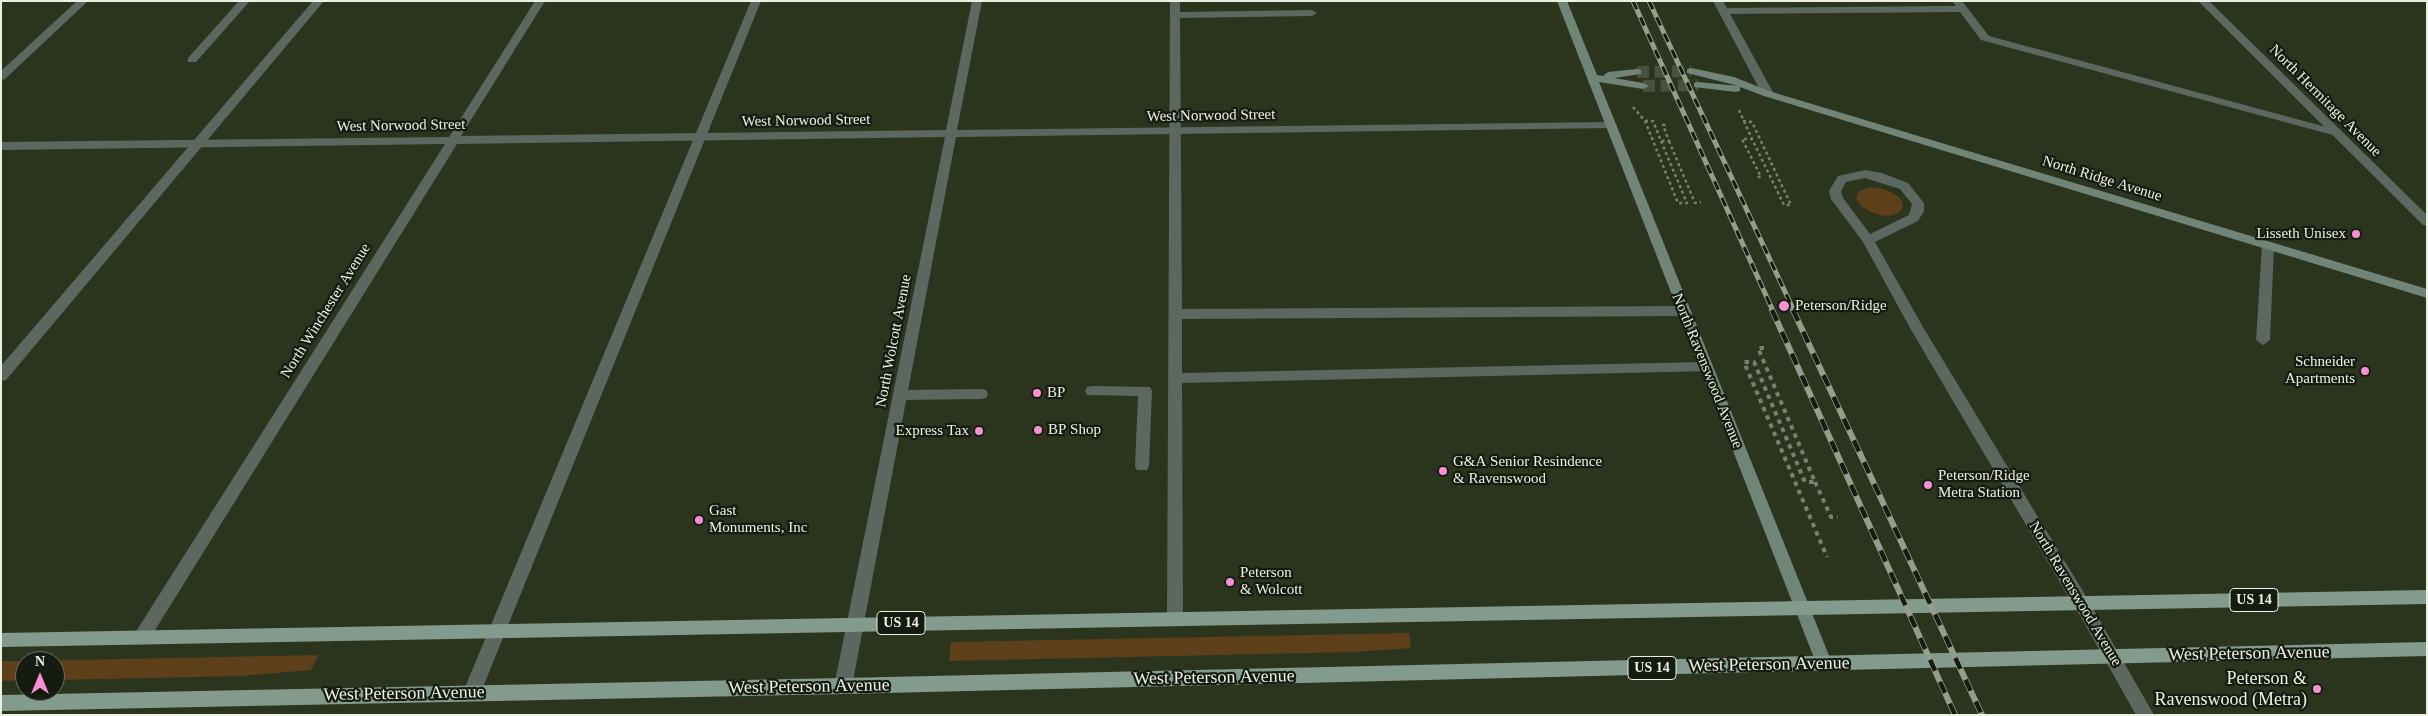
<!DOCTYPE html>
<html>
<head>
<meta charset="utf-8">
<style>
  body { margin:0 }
  #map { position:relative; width:2428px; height:716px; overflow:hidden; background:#2b351e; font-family:Georgia,serif }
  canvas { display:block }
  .frame { position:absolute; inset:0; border:2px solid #eaf1e2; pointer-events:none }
  .north { position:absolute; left:15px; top:651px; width:50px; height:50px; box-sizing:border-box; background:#161b11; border:1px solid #6b7165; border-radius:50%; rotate:0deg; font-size:14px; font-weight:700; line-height:20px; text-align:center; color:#eaf1e2 }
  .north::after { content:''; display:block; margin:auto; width:18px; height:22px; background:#f591d2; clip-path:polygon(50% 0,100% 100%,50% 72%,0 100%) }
</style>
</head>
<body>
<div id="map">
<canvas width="2428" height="716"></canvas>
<div class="frame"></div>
<div class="north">N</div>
</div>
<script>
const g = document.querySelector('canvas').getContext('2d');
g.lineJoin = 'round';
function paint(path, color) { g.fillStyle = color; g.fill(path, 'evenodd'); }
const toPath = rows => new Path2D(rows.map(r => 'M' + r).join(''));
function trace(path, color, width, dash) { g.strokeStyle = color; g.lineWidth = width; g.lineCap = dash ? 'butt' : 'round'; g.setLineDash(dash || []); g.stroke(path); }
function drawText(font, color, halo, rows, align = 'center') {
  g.font = font + ' Georgia,serif'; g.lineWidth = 4.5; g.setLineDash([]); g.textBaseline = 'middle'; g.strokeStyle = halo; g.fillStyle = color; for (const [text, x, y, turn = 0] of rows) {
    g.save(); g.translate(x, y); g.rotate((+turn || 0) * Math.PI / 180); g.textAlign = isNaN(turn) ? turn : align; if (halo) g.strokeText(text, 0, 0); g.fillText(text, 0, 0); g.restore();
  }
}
paint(toPath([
  [1868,188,1880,188,1891,192,1900,198,1903,205,1901,211,1894,215,1884,216,1871,212,1861,206,1856,198,1859,191],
  [1409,633,1411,648,1354,652,949,661,951,642],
  [318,655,311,670,241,676,55,680,55,661,25,661],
  [25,661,25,680,1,681,1,661]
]), '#5d3f19');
trace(toPath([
  [1637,72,1691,71],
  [1643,86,1698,85]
]), '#48513b', 12, [12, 5.5]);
trace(toPath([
  [1633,107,1645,121,1678,203,1687,203,1661,141],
  [1739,110,1752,139],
  [1645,121,1653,121,1661,141,1669,141,1663,125,1667,125],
  [1743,121,1752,122,1791,205,1784,205,1752,139,1742,139,1761,177,1757,177],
  [1669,141,1695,203,1701,202]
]), '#78816d', 2.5, [3, 3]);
trace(toPath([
  [1764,348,1758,348,1815,482,1805,482,1754,362,1744,362,1827,557],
  [1815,482,1831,517,1838,517]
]), '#78816d', 4, [4.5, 4.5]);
paint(toPath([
  [239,1,250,1,196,62,188,62,188,58,239,1],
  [313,1,324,1,6,380,1,381,1,366,313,1],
  [751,1,761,1,481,692,478,697,472,700,466,697,463,692,751,1],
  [1170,1,1180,1,1180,12,1312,10,1317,13,1312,16,1180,18,1182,309,1683,306,1690,311,1683,316,1182,319,1182,373,1706,362,1713,367,1711,371,1182,383,1183,618,1181,623,1175,625,1169,623,1167,618,1170,1],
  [1952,1,1962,1,1989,36,2341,131,2343,133,2337,136,2333,135,1981,40,1960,12,1723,14,1718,11,1723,8,1956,6,1952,1],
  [2268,242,2274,246,2270,340,2263,345,2256,340,2262,246,2268,242],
  [1092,386,1150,387,1152,391,1149,466,1147,470,1137,470,1135,466,1138,396,1087,395,1085,391,1087,387,1092,386],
  [981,389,986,390,988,394,986,398,981,399,901,400,896,399,894,395,896,391,901,390,981,389]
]), '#5b675f');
paint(toPath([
  [77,1,88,1,5,79,1,80,1,71,77,1],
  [535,1,545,1,461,136,946,130,972,1,982,1,957,130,1611,122,1617,125,1611,128,956,137,852,686,849,691,843,694,837,691,834,686,945,137,457,144,147,643,141,645,135,643,133,638,135,633,445,144,1,150,1,142,449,137,535,1],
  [1713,1,1723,1,1774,94,1772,96,1764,96,1762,94,1713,1],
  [2198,1,2209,1,2427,215,2427,226,2423,225,2198,1],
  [1865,170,1882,173,1908,183,1924,203,1924,211,1918,221,1875,242,1923,327,2087,598,2089,603,2087,608,2081,610,2075,608,1910,328,1863,242,1831,199,1829,191,1838,176,1865,170],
  [1865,178,1900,189,1912,204,1909,215,1870,234,1843,198,1841,191,1846,182,1865,178]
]), '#5b675f');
paint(toPath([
  [2081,596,2087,598,2154,715,2136,715,2073,603,2075,598,2081,596]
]), '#5b675f');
paint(toPath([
  [1557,1,1567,1,1597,75,1603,76,1608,72,1637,69,1641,70,1641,74,1614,78,1643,83,1649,86,1643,89,1599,82,1832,663,1830,668,1824,670,1818,668,1816,663,1557,1],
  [1691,68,1734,77,1772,92,2427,289,2427,298,1764,96,1740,87,1740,91,1736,92,1694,87,1694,83,1698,82,1739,86,1687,73,1687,69,1691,68]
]), '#718478');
paint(toPath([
  [2427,590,2427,604,1,647,1,633,2427,590],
  [2427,642,2427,656,843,694,1,711,1,695,843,678,2427,642]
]), '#839b8c');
const railFar1 = toPath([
  [1633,1,1773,311],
  [1649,1,1794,311]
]);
const rail = toPath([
  [1772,310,1955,715],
  [1793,310,1982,715]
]);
trace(railFar1, '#959d8b', 5);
trace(rail, '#959d8b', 6);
trace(railFar1, '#161b11', 3, [9]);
trace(rail, '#161b11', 4.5, [12]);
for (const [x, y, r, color] of [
  [2356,234,5,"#f591d2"],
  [1784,306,6,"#f591d2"],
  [2365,371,5,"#f591d2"],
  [1037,393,5,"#f591d2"],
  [1038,430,5,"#f591d2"],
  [979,431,5,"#f591d2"],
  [1443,471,5,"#f591d2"],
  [1928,485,5,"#f591d2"],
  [699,520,5,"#f591d2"],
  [1230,582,5,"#f591d2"],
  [2317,689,5,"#f591d2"]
]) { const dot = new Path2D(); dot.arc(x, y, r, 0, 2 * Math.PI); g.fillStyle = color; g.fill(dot); trace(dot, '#161b11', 2); }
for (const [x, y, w] of [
  [2254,600,48],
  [901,623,48],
  [1652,668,48]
]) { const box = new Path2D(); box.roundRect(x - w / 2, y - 11.5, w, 23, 4); g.fillStyle = '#161b11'; g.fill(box); trace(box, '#eaf1e2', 1); }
drawText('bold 14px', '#eaf1e2', null, [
  ["US 14",2254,600],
  ["US 14",901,623],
  ["US 14",1652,668]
]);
drawText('15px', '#eaf1e2', '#161b11', [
  ["North Hermitage Avenue",2325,101,45],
  ["West Norwood Street",1211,116,-1],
  ["West Norwood Street",806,121,-1],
  ["West Norwood Street",401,126,-1],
  ["North Ridge Avenue",2102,179,17],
  ["North Winchester Avenue",326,311,-58],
  ["North Wolcott Avenue",894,341,-79],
  ["North Ravenswood Avenue",1707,371,68],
  ["North Ravenswood Avenue",2075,594,59]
]);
drawText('15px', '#eaf1e2', '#161b11', [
  ["Lisseth Unisex",2346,234,"right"],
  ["Peterson/Ridge",1795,306],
  ["Schneider",2355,362,"right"],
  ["Apartments",2355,379,"right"],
  ["BP",1047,393],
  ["BP Shop",1048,430],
  ["Express Tax",969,431,"right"],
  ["G&A Senior Resindence",1453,462],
  ["& Ravenswood",1453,479],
  ["Peterson/Ridge",1938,476],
  ["Metra Station",1938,493],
  ["Gast",709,511],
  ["Monuments, Inc",709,528],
  ["Peterson",1240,573],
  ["& Wolcott",1240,590]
], 'left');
drawText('18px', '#eaf1e2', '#161b11', [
  ["West Peterson Avenue",2249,654,-1],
  ["West Peterson Avenue",1769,665,-1],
  ["West Peterson Avenue",1214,678,-1],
  ["West Peterson Avenue",809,687,-1],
  ["West Peterson Avenue",404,694,-1]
]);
drawText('18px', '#eaf1e2', '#161b11', [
  ["Peterson &",2307,679],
  ["Ravenswood (Metra)",2307,700]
], 'right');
</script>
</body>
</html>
